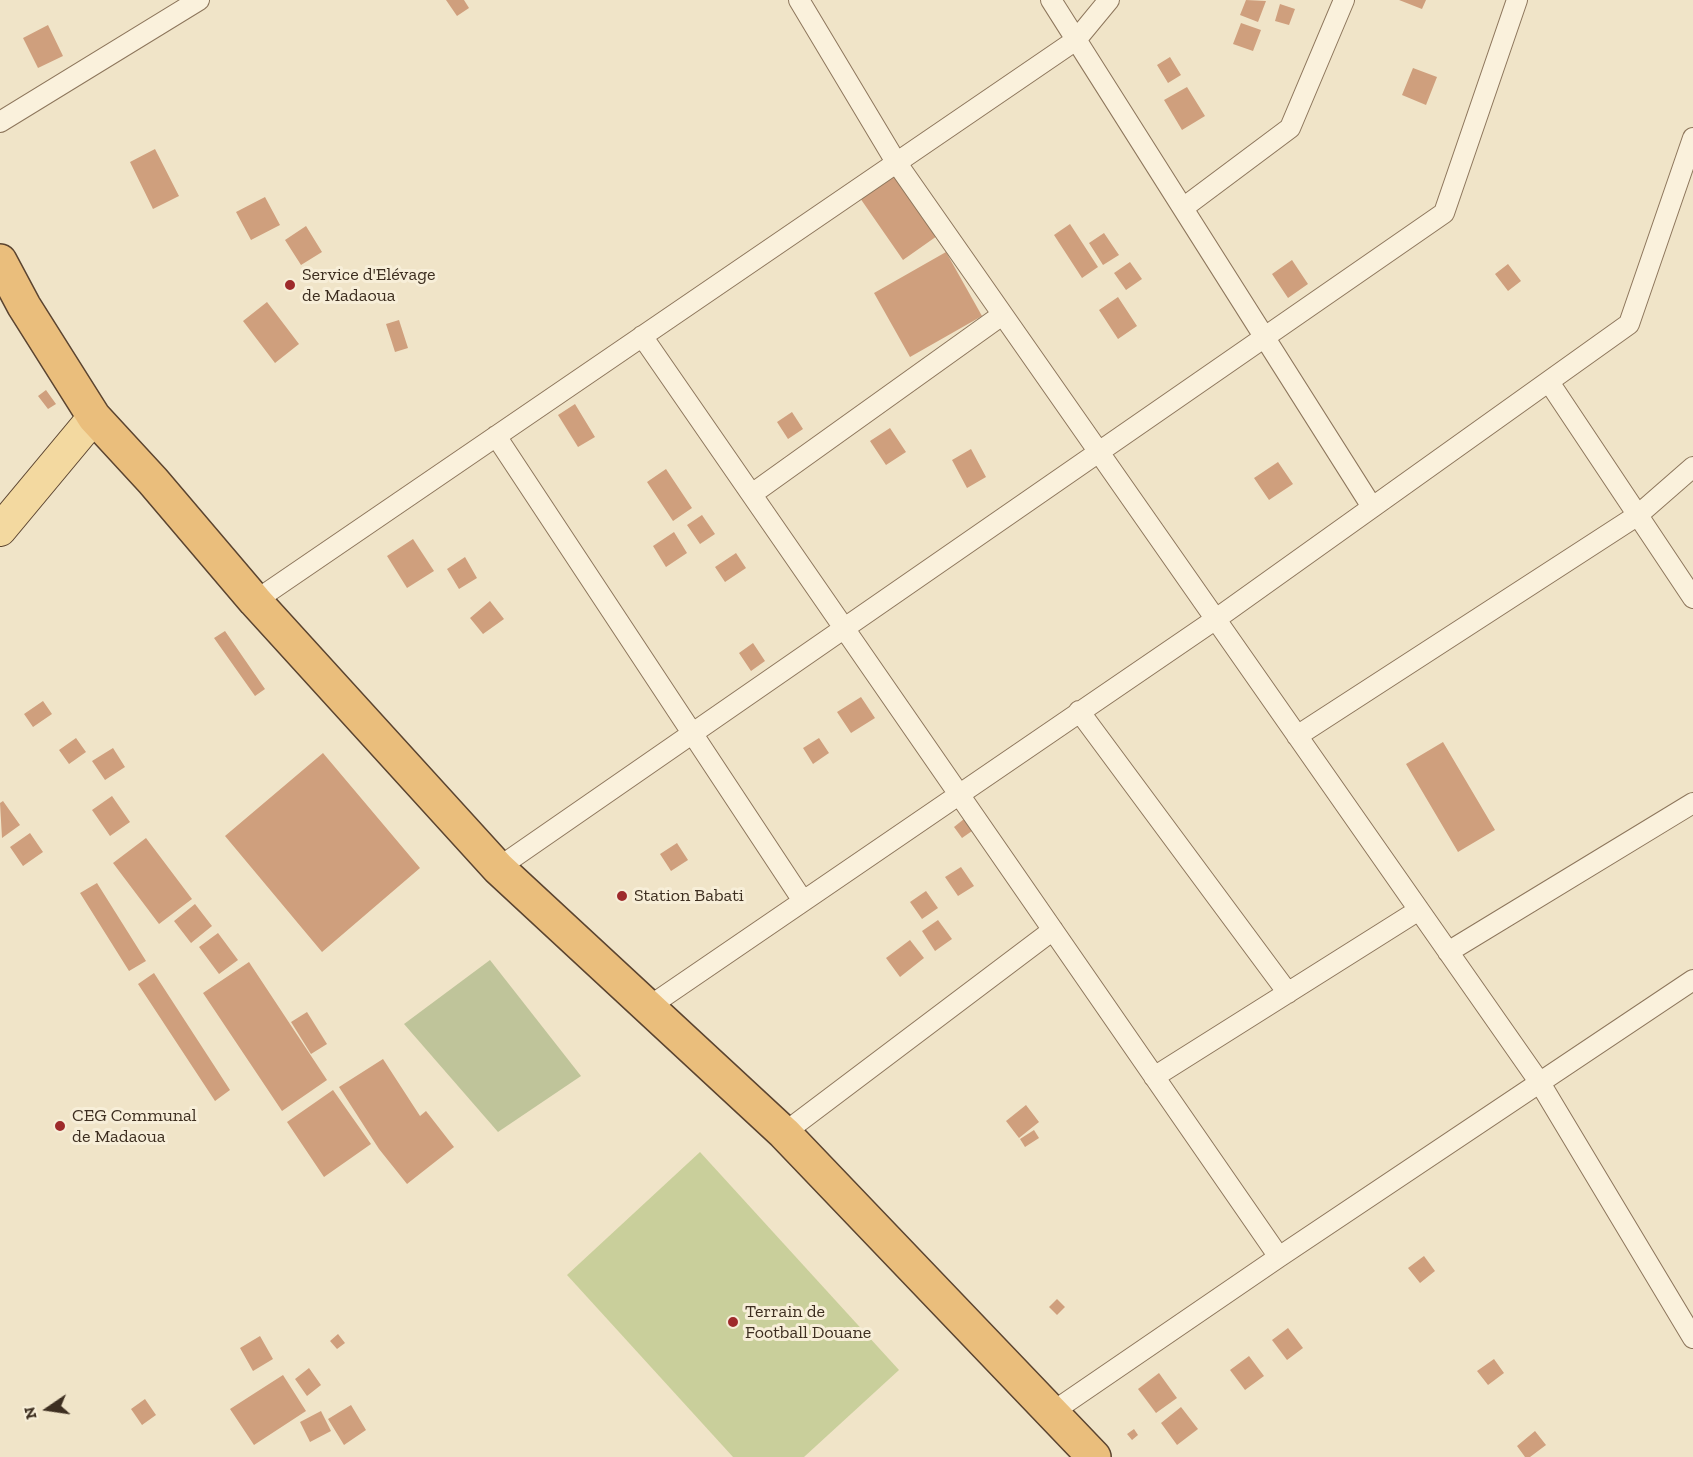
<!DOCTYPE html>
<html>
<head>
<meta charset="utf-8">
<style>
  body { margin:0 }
  #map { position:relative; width:1693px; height:1457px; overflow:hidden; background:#f0e4c8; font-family:"Zilla Slab",serif }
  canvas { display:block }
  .north { position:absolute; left:18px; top:1379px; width:60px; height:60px; -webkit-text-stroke:4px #f7eed8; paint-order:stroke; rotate:257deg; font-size:16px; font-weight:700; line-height:24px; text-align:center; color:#3d2e20 }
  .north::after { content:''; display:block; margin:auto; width:21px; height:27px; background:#3d2e20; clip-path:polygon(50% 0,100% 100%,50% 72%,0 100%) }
</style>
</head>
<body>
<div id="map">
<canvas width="1693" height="1457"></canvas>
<div class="north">N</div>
</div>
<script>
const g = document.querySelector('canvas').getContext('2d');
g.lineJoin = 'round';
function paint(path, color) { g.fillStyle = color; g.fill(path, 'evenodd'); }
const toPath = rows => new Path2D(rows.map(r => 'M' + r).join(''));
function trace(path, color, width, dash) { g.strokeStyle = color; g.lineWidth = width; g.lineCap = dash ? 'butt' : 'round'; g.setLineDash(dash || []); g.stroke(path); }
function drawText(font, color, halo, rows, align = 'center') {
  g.font = font + ' "Zilla Slab",serif'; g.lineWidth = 6; g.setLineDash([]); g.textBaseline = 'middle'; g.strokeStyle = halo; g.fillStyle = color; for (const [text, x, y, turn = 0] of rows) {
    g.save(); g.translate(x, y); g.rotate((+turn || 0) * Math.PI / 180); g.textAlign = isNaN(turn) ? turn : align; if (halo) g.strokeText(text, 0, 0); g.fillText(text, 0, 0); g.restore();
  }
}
paint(toPath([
  [700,1152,899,1370,804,1457,733,1457,567,1275]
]), '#c9cf9b');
paint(toPath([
  [490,960,581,1076,498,1132,404,1024]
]), '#bfc49a');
paint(toPath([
  [446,0,464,0,469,8,457,16],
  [1246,0,1266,1,1258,22,1240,15],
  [1399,0,1426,0,1422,9],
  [1280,4,1295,9,1289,25,1275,21],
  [1241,23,1261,30,1253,51,1233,44],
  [48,25,63,56,38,68,23,38],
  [1170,57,1181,75,1168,83,1157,65],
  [1413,68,1437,77,1426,105,1402,95],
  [1187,87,1205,116,1182,130,1164,100],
  [155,149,179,196,153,209,130,162],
  [894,173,937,236,903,260,860,198],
  [265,197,280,225,251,240,236,212],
  [1070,224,1098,267,1082,278,1054,235],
  [306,226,322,252,301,265,285,240],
  [1104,233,1119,255,1103,265,1089,243],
  [946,252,982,316,910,357,874,293],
  [1292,260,1308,284,1288,298,1272,274],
  [1130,262,1142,279,1126,290,1114,273],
  [1508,264,1521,281,1508,291,1495,274],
  [1118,297,1137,326,1118,339,1099,310],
  [267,302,299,344,275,363,243,321],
  [399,320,408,348,395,352,386,324],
  [46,390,56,404,48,409,38,396],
  [575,404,595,437,578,447,558,415],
  [792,412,803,429,788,439,777,422],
  [890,428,906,452,886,465,870,441],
  [971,449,986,477,967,488,952,460],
  [1278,462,1293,484,1269,500,1254,478],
  [666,469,692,508,673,521,647,482],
  [702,515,715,534,700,544,687,525],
  [674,532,687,553,666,567,653,546],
  [413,539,434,571,407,588,387,556],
  [736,553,746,568,725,582,715,567],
  [465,557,477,578,459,589,447,569],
  [490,601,504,619,483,634,470,618],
  [225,631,265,689,255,696,214,638],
  [753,643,765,661,751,671,739,653],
  [861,697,875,718,851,733,837,712],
  [43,701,52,714,33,727,24,714],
  [76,738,86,752,69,764,59,750],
  [819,738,829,753,813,764,803,748],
  [1443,742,1495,830,1458,852,1406,764],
  [113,748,125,767,105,780,92,761],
  [323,753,420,868,322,952,225,836],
  [112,796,130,822,110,836,92,810],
  [3,801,20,825,2,838,0,803],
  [964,819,972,831,962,838,954,827],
  [30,833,43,852,23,866,10,847],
  [146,838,192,899,159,924,113,863],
  [677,843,688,860,671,871,660,854],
  [961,867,974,886,958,896,945,877],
  [97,883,146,961,129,971,80,893],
  [926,891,938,908,922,919,910,902],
  [195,904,212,926,191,943,174,921],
  [938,920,952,939,935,951,922,931],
  [218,933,238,960,219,974,199,947],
  [910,940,924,958,900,977,886,958],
  [249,962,327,1080,282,1111,203,993],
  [154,973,230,1090,215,1101,138,984],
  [307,1012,327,1044,311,1054,291,1022],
  [383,1059,420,1116,426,1111,454,1147,407,1184,379,1149,339,1087],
  [333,1090,371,1144,324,1177,287,1122],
  [1026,1105,1039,1122,1019,1138,1006,1121],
  [1034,1130,1039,1138,1025,1147,1020,1139],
  [1424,1256,1435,1271,1420,1283,1408,1268],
  [1057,1299,1065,1307,1057,1315,1049,1307],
  [1288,1328,1303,1348,1287,1360,1272,1340],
  [338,1334,345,1343,337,1349,330,1341],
  [260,1336,273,1359,253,1371,240,1348],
  [1249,1356,1264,1376,1245,1390,1230,1370],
  [1494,1359,1504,1373,1488,1385,1477,1371],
  [309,1368,321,1385,307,1396,295,1379],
  [1159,1373,1177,1398,1156,1413,1138,1389],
  [283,1375,306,1411,254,1445,230,1409],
  [145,1399,156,1415,142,1425,131,1409],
  [351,1405,366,1430,344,1445,328,1419],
  [1181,1407,1198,1429,1177,1445,1161,1423],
  [321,1411,331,1431,310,1442,300,1422],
  [1134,1429,1138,1435,1132,1440,1127,1434],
  [1535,1431,1546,1445,1530,1457,1525,1457,1517,1446]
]), '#cf9f7d');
const minor = toPath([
  [799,0,896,162,1540,1083,1693,1338],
  [1051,0,1372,507],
  [0,122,199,0],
  [1183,208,1290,128,1344,0],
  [642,336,1279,1257],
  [1549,382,1693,598],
  [496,436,803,901],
  [752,494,1002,315],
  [255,601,1076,40,1109,0],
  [1079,711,1288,993],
  [1297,736,1638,515,1693,467],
  [498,868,1444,213,1517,0],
  [1448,952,1693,803],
  [647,1008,1216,619,1629,324,1693,138],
  [1154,1077,1419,910],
  [784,1133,1053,930],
  [1051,1413,1279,1257,1693,980]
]);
const primary = toPath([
  [0,530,94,417]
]);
const trunk = toPath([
  [0,261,24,306,94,417,153,481,255,601,498,868,784,1133,1094,1457]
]);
trace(minor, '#8d765c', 22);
trace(primary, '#5b4430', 34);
trace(trunk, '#5b4430', 36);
trace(minor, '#faf1dc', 20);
trace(primary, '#f3d9a0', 32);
trace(trunk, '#eabe7c', 33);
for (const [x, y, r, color] of [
  [290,285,6,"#9e2a2b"],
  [622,896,6,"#9e2a2b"],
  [60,1126,6,"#9e2a2b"],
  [733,1322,6,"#9e2a2b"]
]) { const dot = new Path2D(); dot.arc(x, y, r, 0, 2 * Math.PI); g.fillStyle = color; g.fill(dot); trace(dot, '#f7eed8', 2); }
drawText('18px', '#3d2e20', '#f7eed8', [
  ["Service d'Elévage",302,275],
  ["de Madaoua",302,296],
  ["Station Babati",634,896],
  ["CEG Communal",72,1116],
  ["de Madaoua",72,1137],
  ["Terrain de",745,1312],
  ["Football Douane",745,1333]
], 'left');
</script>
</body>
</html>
